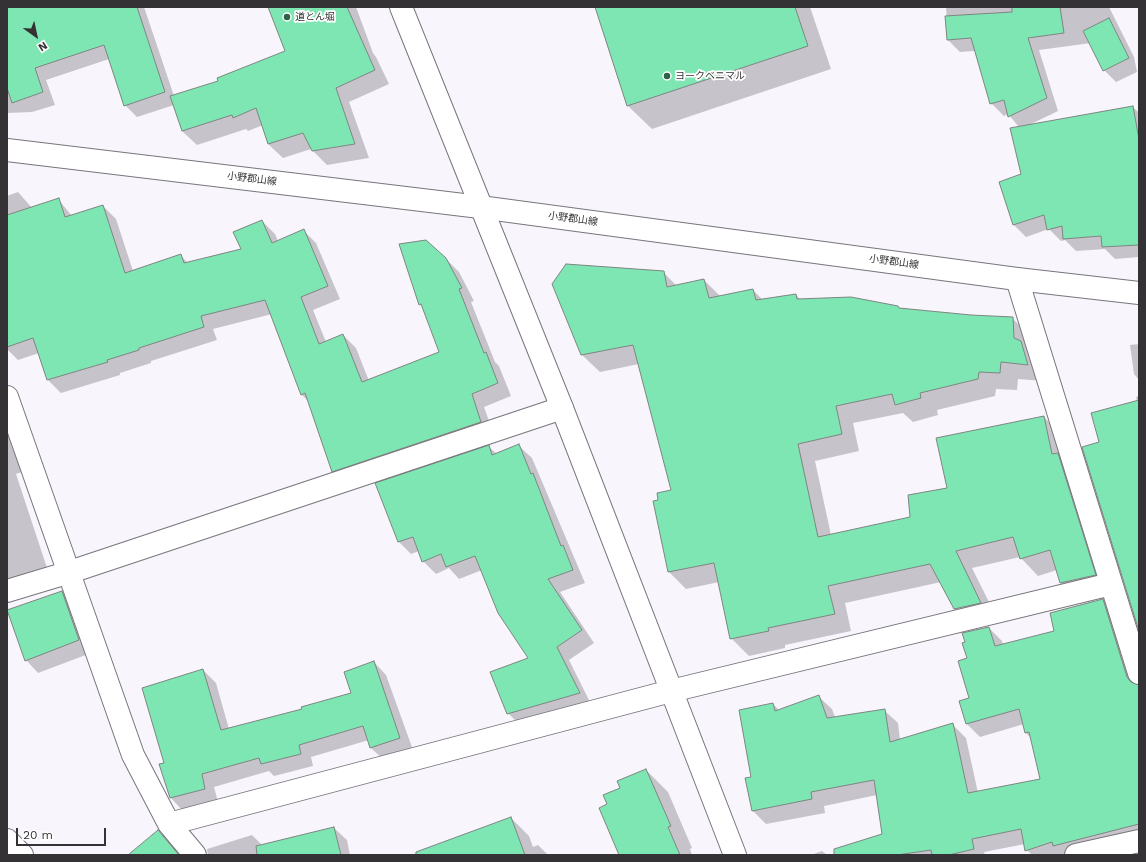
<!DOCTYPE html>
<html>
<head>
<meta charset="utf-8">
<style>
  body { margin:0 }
  #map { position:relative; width:1146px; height:862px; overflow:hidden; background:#f8f5fd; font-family:"Work Sans",sans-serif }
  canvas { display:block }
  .frame { position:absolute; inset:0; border:8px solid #343235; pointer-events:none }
  .north { position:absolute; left:16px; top:16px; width:40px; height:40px; -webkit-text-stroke:3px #fff; paint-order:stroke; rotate:147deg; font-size:11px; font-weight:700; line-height:16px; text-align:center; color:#343235 }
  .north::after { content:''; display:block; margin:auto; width:14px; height:18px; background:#343235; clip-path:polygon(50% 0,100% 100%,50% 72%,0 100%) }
  .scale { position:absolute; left:16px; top:828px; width:90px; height:18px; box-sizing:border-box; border:2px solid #343235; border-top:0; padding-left:5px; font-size:12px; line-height:14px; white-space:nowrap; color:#343235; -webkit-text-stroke:3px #fff; paint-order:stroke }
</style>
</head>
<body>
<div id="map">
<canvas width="1146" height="862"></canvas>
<div class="frame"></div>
<div class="north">N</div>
<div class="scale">20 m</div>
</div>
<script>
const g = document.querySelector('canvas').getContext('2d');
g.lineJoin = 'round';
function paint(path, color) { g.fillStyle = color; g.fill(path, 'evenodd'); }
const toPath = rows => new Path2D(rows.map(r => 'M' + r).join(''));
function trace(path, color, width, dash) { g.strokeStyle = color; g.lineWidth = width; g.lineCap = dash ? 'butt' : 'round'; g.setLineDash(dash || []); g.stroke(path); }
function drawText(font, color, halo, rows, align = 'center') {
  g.font = font + ' "Work Sans","Noto Sans JP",sans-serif'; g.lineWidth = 3.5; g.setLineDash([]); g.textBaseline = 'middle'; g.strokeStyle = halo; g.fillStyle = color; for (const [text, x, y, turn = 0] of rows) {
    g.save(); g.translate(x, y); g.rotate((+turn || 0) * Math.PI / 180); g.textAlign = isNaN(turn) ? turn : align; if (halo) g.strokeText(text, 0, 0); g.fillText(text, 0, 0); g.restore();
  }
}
paint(toPath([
  [7,7,144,7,174,96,219,81,286,52,269,7,356,7,373,53,376,57,389,84,349,102,369,158,327,165,311,149,283,158,268,144,263,125,248,131,246,129,197,145,182,131,174,105,137,117,125,105,109,59,46,80,55,105,32,112,7,113],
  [596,7,810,7,831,69,652,129,628,106],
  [946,7,1109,7,1134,57,1137,72,1116,82,1104,70,1091,43,1039,50,1058,111,1029,125,1133,107,1139,113,1139,257,1115,259,1105,249,1076,251,1065,240,1061,241,1049,229,1026,237,1014,225,1000,182,1022,175,1019,127,1008,114,1004,116,991,103,975,51,960,52,948,40],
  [18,192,32,208,58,199,72,216,103,206,116,219,133,271,180,255,188,263,242,249,262,221,275,234,278,241,303,230,316,243,340,299,313,310,326,342,343,335,356,348,369,381,440,353,423,307,420,304,445,258,459,272,474,301,471,302,495,362,499,366,511,396,484,407,494,435,346,484,333,471,309,402,301,394,272,314,213,329,217,340,151,361,151,363,120,373,120,375,61,393,48,380,39,353,18,360,7,349,7,196],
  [663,272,677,286,704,280,720,296,753,290,763,300,796,295,801,300,898,307,901,310,971,316,1012,318,1030,335,1044,381,1018,379,1017,390,996,389,995,396,937,410,938,415,913,422,903,413,853,423,859,451,815,461,831,535,912,518,1044,417,1061,434,1112,592,1079,600,1061,583,1057,570,1038,576,1020,557,972,568,998,620,972,626,954,609,941,582,845,603,851,631,785,645,785,648,749,656,731,638,719,582,686,589,669,572,660,500,672,490,639,364,600,372,582,355,554,284],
  [1139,344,1139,380,1134,374,1130,345],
  [1139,396,1139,627,1101,443,1137,402,1136,397],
  [7,397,31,469,16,474,49,574,7,587],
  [519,446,532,458,585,583,560,592,594,643,569,660,592,706,521,726,508,713,529,659,482,570,459,579,449,568,436,574,423,561,419,551,411,554,399,542,489,447,497,454],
  [62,592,74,604,91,653,38,673,26,660],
  [1103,600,1116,613,1139,686,1139,840,1091,855,1032,855,1026,849,1025,844,984,852,985,855,887,855,877,795,824,806,825,813,766,824,753,811,746,779,752,777,773,704,779,710,818,696,832,709,835,717,884,710,898,723,900,740,952,724,966,738,978,793,1041,780,1032,739,1026,733,1024,724,980,737,967,724,970,698,968,659,989,628,1002,641,1003,645,1055,631],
  [374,662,386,675,413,750,384,760,371,748,369,740,311,757,313,766,274,776,269,771,214,787,218,802,183,811,171,798,160,765,165,764,203,670,216,683,229,729,303,710,352,693],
  [646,770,668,792,692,848,690,849,692,855,620,855,608,805,621,789],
  [511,818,529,836,533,847,538,845,548,855,411,855],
  [334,828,347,840,350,855,208,855,207,849,252,835,263,846],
  [158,831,180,855,135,855],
  [822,851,827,855,811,855]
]), '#0003');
const building = toPath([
  [7,7,137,7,165,92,124,106,104,45,35,68,43,92,12,103,7,88,7,7],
  [268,7,347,7,375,70,336,88,355,144,312,151,303,133,268,144,256,108,233,118,232,115,182,131,170,96,218,81,217,78,285,51,268,7],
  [595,7,795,7,808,46,627,106,595,7],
  [1012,7,1060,7,1064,33,1028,38,1047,98,1008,117,1004,100,990,104,971,38,947,40,945,16,1012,12,1012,7],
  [1109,18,1129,58,1103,71,1083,31,1109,18],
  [1133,106,1139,139,1139,245,1102,247,1101,236,1063,239,1062,226,1047,230,1044,215,1013,225,999,182,1021,174,1010,128,1133,106],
  [59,198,65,217,103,205,125,273,181,254,184,263,241,249,233,232,262,220,272,243,304,229,328,286,301,297,319,344,343,334,362,382,439,352,421,304,419,305,399,244,426,240,446,258,462,288,459,289,484,353,486,352,498,383,472,394,481,422,332,472,305,393,301,395,265,300,201,316,204,327,139,348,139,350,107,360,108,362,47,380,33,338,7,347,7,215,59,198],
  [566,264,664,271,667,287,704,279,709,298,753,289,756,300,796,294,797,299,851,297,898,306,899,308,971,315,1013,317,1014,338,1021,341,1028,365,1001,362,1000,373,979,372,978,379,920,393,921,398,895,405,892,394,836,406,842,434,798,444,818,537,910,517,908,495,947,488,936,438,1044,416,1052,454,1058,453,1096,575,1060,583,1050,550,1020,559,1013,537,956,551,981,603,954,609,930,564,828,586,835,614,768,628,769,631,730,639,714,563,668,572,653,501,658,500,657,493,671,490,633,345,581,355,552,284,566,264],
  [1139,400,1139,631,1082,447,1099,442,1091,413,1139,400],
  [519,444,531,474,533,473,561,546,563,545,573,570,548,579,582,630,557,647,580,693,507,714,490,672,528,658,498,613,475,556,446,567,441,554,422,562,413,537,398,542,375,483,489,445,492,455,519,444],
  [62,591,79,640,25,661,7,610,62,591],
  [1103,599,1127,677,1131,682,1139,685,1139,824,1053,846,1052,842,1025,851,1021,829,972,839,974,849,949,855,932,855,931,850,897,855,834,855,834,849,882,834,874,780,811,792,812,799,752,811,745,778,751,777,739,710,773,703,775,711,819,695,827,718,885,709,890,742,953,723,968,793,1040,779,1029,732,1025,733,1019,709,966,724,959,701,969,698,958,661,967,658,962,643,965,642,962,633,989,627,995,646,1054,631,1050,613,1103,599],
  [374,661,400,738,370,748,363,726,299,745,301,754,261,764,259,758,202,774,205,789,170,798,159,764,164,763,142,688,203,669,221,730,302,709,301,707,351,693,344,672,374,661],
  [646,769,671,826,668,827,680,855,619,855,599,808,607,804,603,795,620,788,617,781,646,769],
  [511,817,525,855,416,855,416,852,511,817],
  [334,827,341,855,257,855,256,846,334,827],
  [158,830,179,855,128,855,158,830]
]);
paint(building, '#7ee6b3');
trace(building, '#7d8580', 1);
const street = toPath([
  [1017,279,1139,673],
  [7,397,133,755,169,824,195,855],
  [7,591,70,572,562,408],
  [169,824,671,691,1111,584],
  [7,840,22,855],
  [1076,855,1139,841]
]);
const secondary = toPath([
  [401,7,562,408,735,855]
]);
const primary = toPath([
  [7,150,480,207,1017,279,1139,293]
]);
trace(street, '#78757c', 24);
trace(secondary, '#78757c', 24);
trace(primary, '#78757c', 24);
trace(street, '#fff', 22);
trace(secondary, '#fff', 22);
trace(primary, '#fff', 22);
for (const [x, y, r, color] of [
  [287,17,4,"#2c6248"],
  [667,76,4,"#2c6248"]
]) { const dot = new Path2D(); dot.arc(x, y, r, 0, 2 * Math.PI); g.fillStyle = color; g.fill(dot); trace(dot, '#fff', 1.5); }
drawText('10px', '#343235', '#fff', [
  ["道とん堀",295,17],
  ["ヨークベニマル",675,76]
], 'left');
drawText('10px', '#343235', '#fff', [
  ["小野郡山線",252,179,7],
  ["小野郡山線",573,219,8],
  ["小野郡山線",894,262,8]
]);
</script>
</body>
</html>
